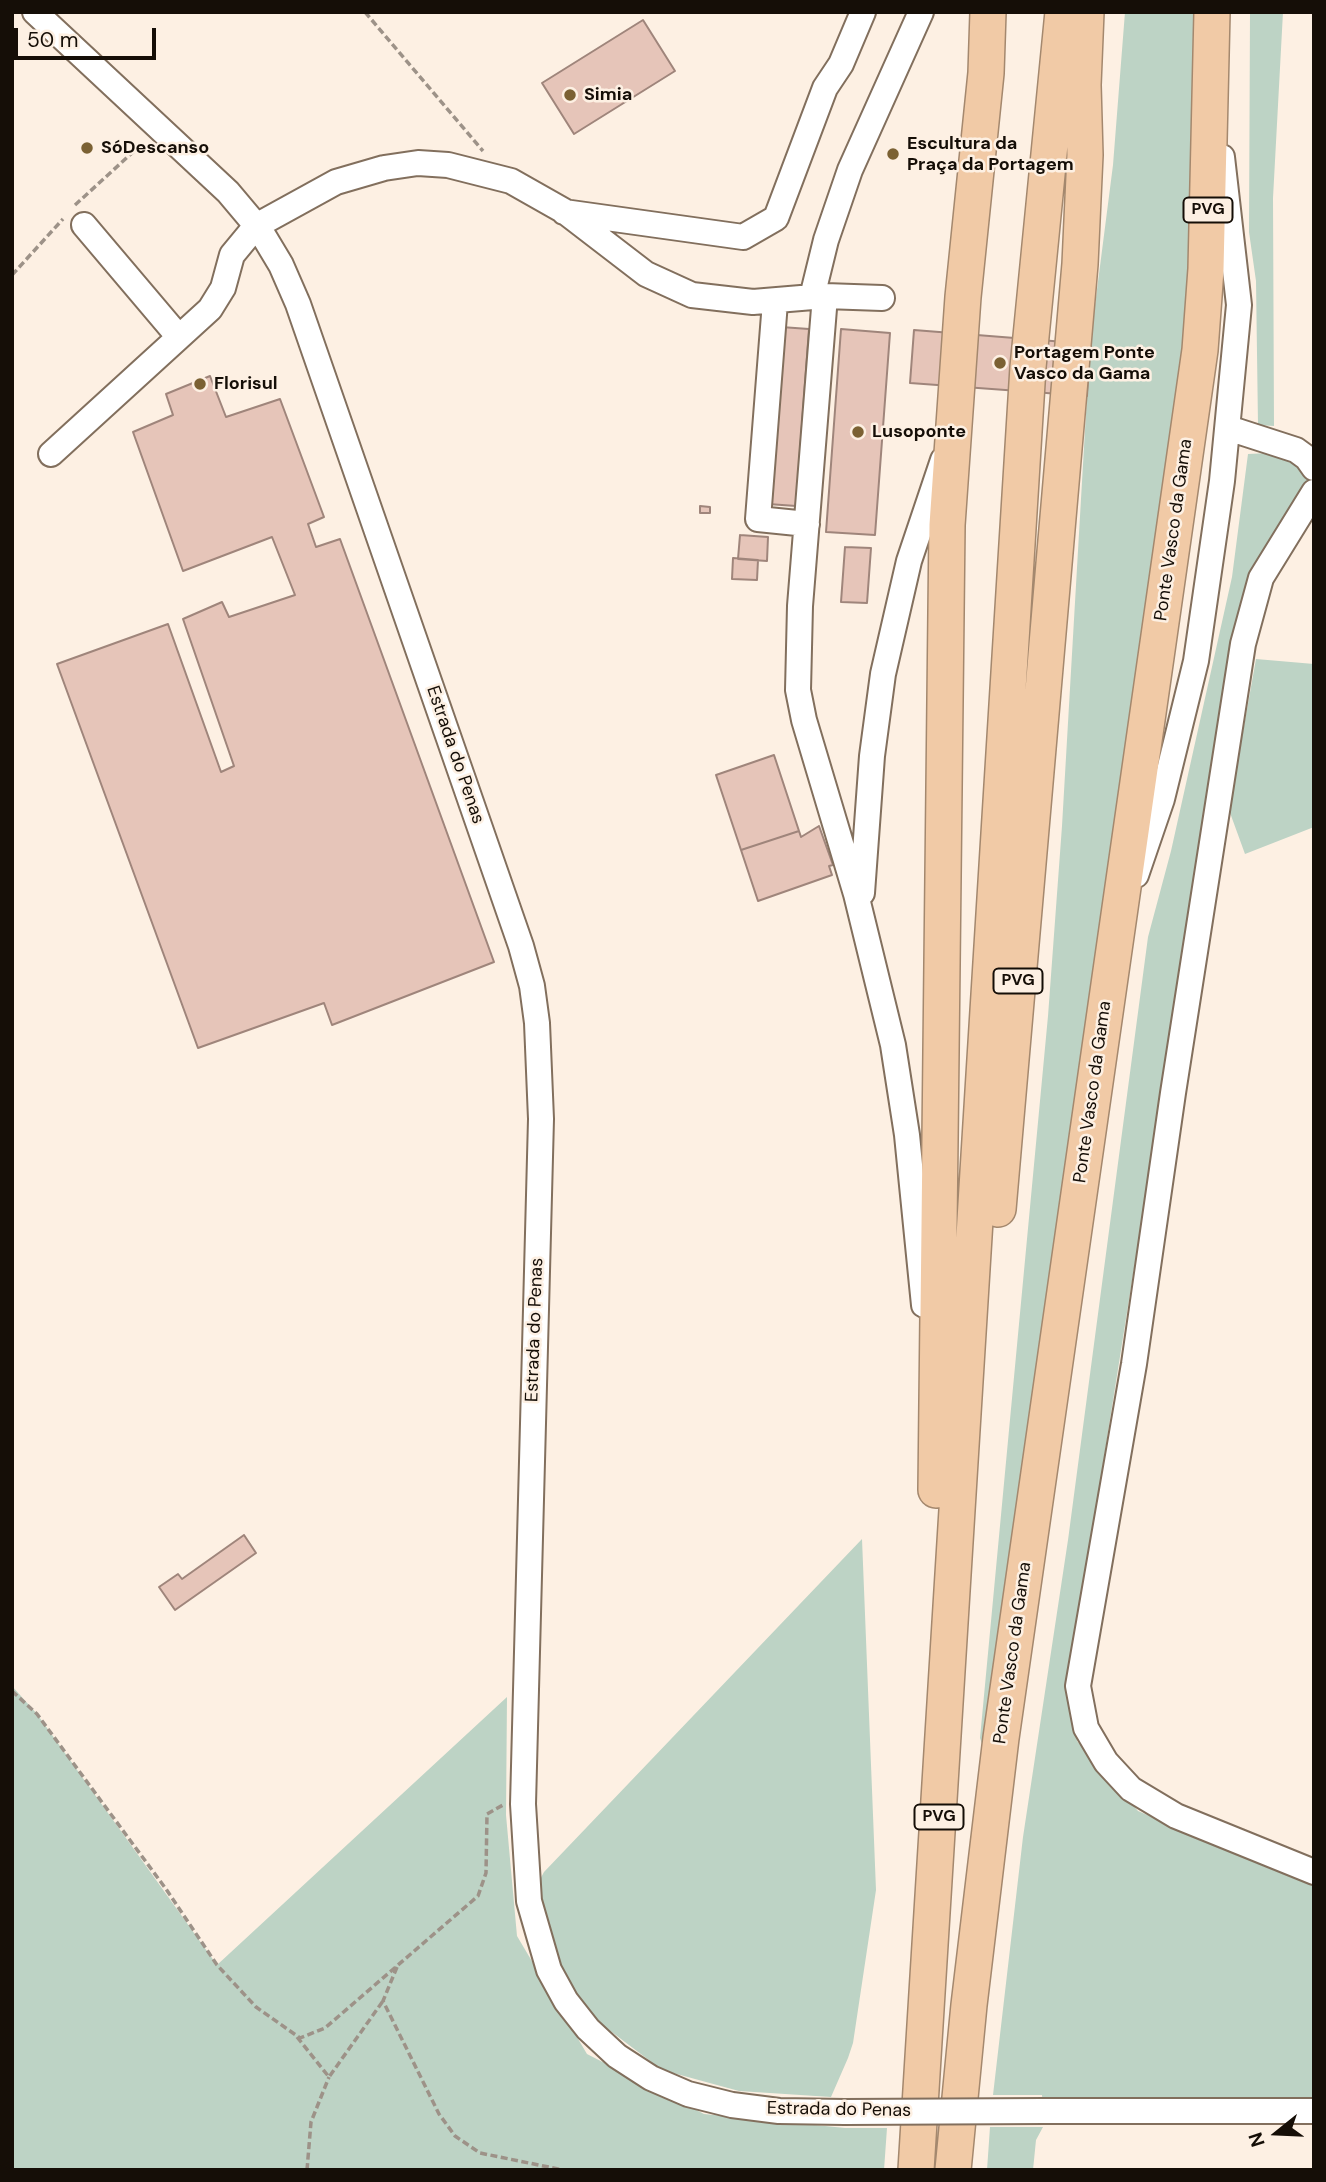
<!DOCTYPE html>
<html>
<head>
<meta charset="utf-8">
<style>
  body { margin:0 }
  #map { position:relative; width:1326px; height:2182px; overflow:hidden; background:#fdf0e3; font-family:"DM Sans",sans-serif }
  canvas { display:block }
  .frame { position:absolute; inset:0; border:14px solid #150e07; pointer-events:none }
  .north { position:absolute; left:1242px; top:2098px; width:70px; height:70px; -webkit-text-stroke:5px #fdf0e3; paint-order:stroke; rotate:252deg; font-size:19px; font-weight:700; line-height:28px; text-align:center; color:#150e07 }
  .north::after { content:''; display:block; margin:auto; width:24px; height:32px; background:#150e07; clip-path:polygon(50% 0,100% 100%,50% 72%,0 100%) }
  .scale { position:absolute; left:14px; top:28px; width:142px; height:32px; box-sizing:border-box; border:4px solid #150e07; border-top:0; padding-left:9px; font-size:21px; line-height:24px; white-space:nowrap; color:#150e07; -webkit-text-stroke:5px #fdf0e3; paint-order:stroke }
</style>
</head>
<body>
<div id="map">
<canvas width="1326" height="2182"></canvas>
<div class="frame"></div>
<div class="north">N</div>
<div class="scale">50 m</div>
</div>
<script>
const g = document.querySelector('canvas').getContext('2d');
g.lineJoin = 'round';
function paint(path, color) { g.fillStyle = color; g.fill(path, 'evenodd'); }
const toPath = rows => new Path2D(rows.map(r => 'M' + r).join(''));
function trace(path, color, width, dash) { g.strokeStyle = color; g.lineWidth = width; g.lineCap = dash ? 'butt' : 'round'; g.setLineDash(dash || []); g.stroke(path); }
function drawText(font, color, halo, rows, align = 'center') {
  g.font = font + ' "DM Sans",sans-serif'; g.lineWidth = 5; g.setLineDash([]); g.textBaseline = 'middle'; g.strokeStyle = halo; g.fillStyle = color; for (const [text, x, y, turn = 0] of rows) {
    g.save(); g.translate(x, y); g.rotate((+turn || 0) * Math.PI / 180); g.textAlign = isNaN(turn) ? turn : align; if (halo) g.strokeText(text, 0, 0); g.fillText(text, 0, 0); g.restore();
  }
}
paint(toPath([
  [1125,12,1200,12,1196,255,985,1753,980,1738,1048,1016,1062,826,1090,344,1113,165],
  [1250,12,1283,12,1273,198,1274,426,1258,425,1256,281,1249,232],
  [1270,453,1295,456,1308,479,1255,574,1135,1262,1072,1659,1077,1741,1138,1811,1314,1886,1314,2107,1043,2111,1042,2095,993,2095,1023,1837,1068,1540,1148,937,1171,851,1232,577,1248,454],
  [1256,659,1314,664,1314,827,1245,854,1229,810],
  [862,1539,876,1890,853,2043,848,2058,831,2097,739,2091,662,2070,588,2014,546,1938,536,1887,544,1872],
  [12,1686,37,1714,217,1965,507,1697,506,1815,517,1936,587,2054,704,2114,845,2128,887,2128,884,2170,12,2170],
  [990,2127,1043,2127,1036,2140,1033,2170,987,2170]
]), '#bdd3c5');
const building = toPath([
  [643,20,675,71,574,134,542,83,643,20],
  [781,327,809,329,796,506,768,504,781,327],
  [841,329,890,333,875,535,826,532,841,329],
  [914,330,1090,344,1087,396,910,383,914,330],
  [210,376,226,417,280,399,324,517,308,524,316,547,340,539,494,962,332,1025,324,1003,198,1048,57,664,168,624,221,772,234,766,183,619,222,602,229,617,295,595,272,537,183,571,133,432,173,415,166,394,210,376],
  [700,506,710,507,710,513,700,513,700,506],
  [740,535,768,537,767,561,738,559,740,535],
  [845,547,871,548,867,603,841,602,845,547],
  [733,558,758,560,757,580,732,579,733,558],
  [774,755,799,831,741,850,716,775,774,755],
  [819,826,833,865,829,866,832,875,758,901,741,850,799,831,801,837,819,826],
  [244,1535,256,1553,175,1610,159,1587,178,1574,182,1579,244,1535]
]);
paint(building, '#e6c5b9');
trace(building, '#9f857b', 2);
const minor = toPath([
  [35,12,228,192,260,230,281,265,298,304,521,946,532,986,537,1023,541,1119,523,1804,529,1901,549,1970,566,2001,588,2029,617,2056,651,2078,688,2094,732,2105,779,2111,845,2112],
  [564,212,743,237,776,218,825,88,841,64,863,12],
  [84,225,178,336],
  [825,296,800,606,798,690,804,720,856,894,893,1045,907,1135,924,1305],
  [812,297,826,240,850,170,921,12],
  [775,302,758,519,807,524],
  [1228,428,1296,450,1307,458,1314,468],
  [51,454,210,309,223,288,232,255,256,226,336,182,384,168,418,163,448,165,511,181,564,211,646,274,692,295,753,302,825,296,882,298],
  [1314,492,1261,578,1243,644,1173,1093,1134,1364,1078,1686,1086,1728,1106,1762,1131,1789,1176,1816,1314,1872],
  [1136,875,1162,799,1196,661,1222,481,1239,305,1222,157],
  [862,893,872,756,883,674,909,561,943,460],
  [1043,2111,1314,2111]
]);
const highway = toPath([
  [998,1209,1080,264,1085,155,1083,85,1086,12],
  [936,1490,947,525,963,297,986,73,988,12],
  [916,2170,1028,367,1063,12],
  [953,2170,969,2005,1001,1738,1200,350,1206,269,1212,12]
]);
trace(minor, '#826f5d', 28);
trace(highway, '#a4886e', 38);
trace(toPath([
  [365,12,483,151],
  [75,205,144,142],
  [12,275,63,219],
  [12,1691,37,1714,166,1889,217,1965,256,2007,300,2038,325,2028,478,1896,486,1873,487,1814,503,1805],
  [397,1967,383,2001,439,2114,455,2136,480,2153,563,2170],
  [297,2037,329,2077,383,2001],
  [307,2170,311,2122,329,2077]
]), '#9d9288', 3.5, [7, 3.5]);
trace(minor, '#fff', 24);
trace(highway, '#f1caa6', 35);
const minorBridge = toPath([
  [845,2112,1043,2111]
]);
trace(minorBridge, '#826f5d', 28, []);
trace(minorBridge, '#fff', 24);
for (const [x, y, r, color] of [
  [570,95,7,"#7b6133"],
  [87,148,7,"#7b6133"],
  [893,154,7,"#7b6133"],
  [1000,363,7,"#7b6133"],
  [200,384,7,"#7b6133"],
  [858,432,7,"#7b6133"]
]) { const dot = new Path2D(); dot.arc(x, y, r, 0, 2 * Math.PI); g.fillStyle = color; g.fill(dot); trace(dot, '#fdf0e3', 2.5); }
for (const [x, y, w] of [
  [1208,210,49],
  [1018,981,49],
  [939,1817,49]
]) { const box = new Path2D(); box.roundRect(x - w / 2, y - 12.5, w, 25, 5); g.fillStyle = '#fdf0e3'; g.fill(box); trace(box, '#150e07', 2); }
drawText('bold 16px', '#150e07', null, [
  ["PVG",1208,210],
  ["PVG",1018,981],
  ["PVG",939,1817]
]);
drawText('bold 18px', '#150e07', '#fdf0e3', [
  ["Simia",584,95],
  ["Escultura da",907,144],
  ["Praça da Portagem",907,165],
  ["SóDescanso",101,148],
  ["Portagem Ponte",1014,353],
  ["Vasco da Gama",1014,374],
  ["Florisul",214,384],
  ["Lusoponte",872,432]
], 'left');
drawText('18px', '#150e07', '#fdf0e3', [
  ["Ponte Vasco da Gama",1174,530,-82],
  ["Estrada do Penas",455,755,71],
  ["Ponte Vasco da Gama",1093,1092,-82],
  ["Estrada do Penas",535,1330,-88],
  ["Ponte Vasco da Gama",1013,1653,-82],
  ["Estrada do Penas",839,2110,1]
]);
</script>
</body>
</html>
